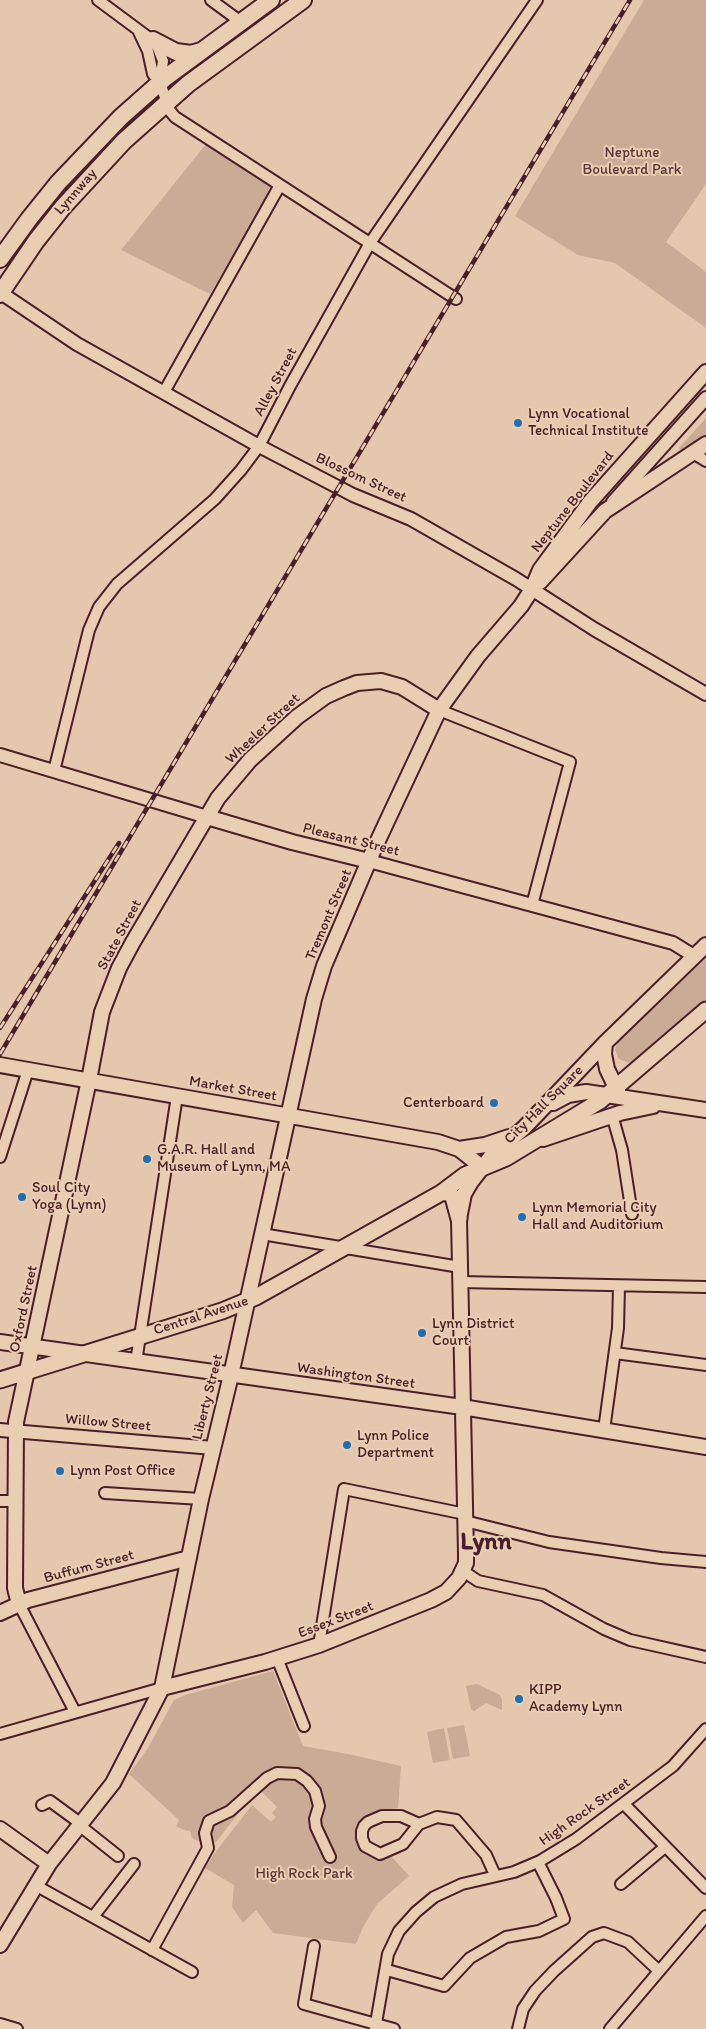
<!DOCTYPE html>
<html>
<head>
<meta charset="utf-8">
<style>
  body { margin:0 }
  canvas { display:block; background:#e4c7ac }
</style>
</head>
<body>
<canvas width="706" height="2029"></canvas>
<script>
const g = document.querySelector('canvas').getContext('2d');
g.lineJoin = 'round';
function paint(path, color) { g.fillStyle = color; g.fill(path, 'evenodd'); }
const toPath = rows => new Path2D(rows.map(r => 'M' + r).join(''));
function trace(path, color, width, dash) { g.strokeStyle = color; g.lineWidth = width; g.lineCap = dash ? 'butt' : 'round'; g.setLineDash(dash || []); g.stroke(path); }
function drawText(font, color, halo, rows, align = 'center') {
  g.font = font + ' Itim,sans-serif'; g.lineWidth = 4; g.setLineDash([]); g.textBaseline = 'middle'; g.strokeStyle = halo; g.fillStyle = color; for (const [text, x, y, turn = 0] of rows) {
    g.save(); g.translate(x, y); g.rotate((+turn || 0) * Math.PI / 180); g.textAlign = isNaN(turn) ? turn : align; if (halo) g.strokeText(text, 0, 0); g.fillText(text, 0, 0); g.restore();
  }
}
paint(toPath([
  [644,0,706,0,706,184,666,242,706,272,706,328,615,263,578,255,515,216],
  [206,144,278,190,228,263,210,294,121,250],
  [706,418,706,436,681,452,679,448],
  [706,954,706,999,634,1063,629,1063,619,1059,615,1050,619,1039],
  [273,1671,303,1746,348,1754,401,1766,398,1808,377,1811,362,1819,357,1828,356,1838,359,1848,365,1855,378,1859,391,1856,409,1876,377,1904,363,1927,356,1944,273,1933,256,1910,243,1923,232,1907,234,1885,205,1868,217,1850,252,1805,271,1822,276,1817,272,1813,277,1807,260,1790,249,1800,216,1842,206,1845,192,1838,190,1831,184,1830,176,1826,179,1820,129,1774,148,1748,174,1700,185,1695],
  [477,1684,500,1695,502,1700,502,1710,486,1703,474,1711,471,1709,466,1686],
  [464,1725,470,1756,453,1759,447,1728],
  [444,1728,450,1760,433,1763,427,1732]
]), '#caab96');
const minor = toPath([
  [98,0,156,43,163,61,160,82],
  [211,0,241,22],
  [139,32,148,51,153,74,160,83,170,111,175,117,456,299],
  [164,392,280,185],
  [693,453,706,461],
  [439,710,570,762,532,905],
  [54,771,89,630,99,607,117,584,215,499,241,470,259,446,290,386,370,243,537,0],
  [612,1115,622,1150,632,1214],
  [0,1157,28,1070],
  [262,1234,460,1267],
  [460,1282,706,1287],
  [615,1353,706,1365],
  [136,1362,177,1096],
  [604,1430,618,1328,619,1286],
  [105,1493,201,1499],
  [0,1501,15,1501],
  [465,1521,549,1542,661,1558,706,1562],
  [463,1571,478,1581,543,1595,604,1629,630,1640,706,1657],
  [19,1604,75,1712],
  [319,1645,344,1489,465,1514],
  [277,1658,304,1726],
  [0,1734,162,1688],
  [624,1804,706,1888],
  [42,1805,50,1801,80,1823],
  [419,1824,403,1844,380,1854,365,1846,362,1838,362,1831,364,1826,368,1822,382,1816,401,1816,419,1824,437,1817,456,1820,486,1855,495,1875],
  [79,1825,118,1856],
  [621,1884,665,1847],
  [35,1885,192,1972],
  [93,1917,134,1864],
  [314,1946,304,2004,394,2029],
  [152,1950,208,1848,205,1833,209,1821,230,1811,267,1778,277,1773,297,1774,307,1781,315,1791,319,1806,315,1819,316,1827,330,1857],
  [387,1970,444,1986,470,1958,506,1937,539,1931,564,1919,556,1898,538,1862],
  [0,2024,17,2029],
  [375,2029,388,1954,399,1931,416,1912,434,1897,462,1884,514,1872,540,1861,576,1839,673,1766,706,1729],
  [518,2029,523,2009,535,1991,554,1971,592,1937,604,1933,628,1942,659,1971],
  [610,2029,706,1916]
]);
const tertiary = toPath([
  [1,293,77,344,259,446,353,495,411,519,516,579,594,629,706,694],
  [613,502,706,398],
  [0,755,207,817],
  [369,861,673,943,694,956],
  [0,1430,213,1448]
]);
const secondary = toPath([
  [540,582,605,511,706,444],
  [207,817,292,842,369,861],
  [605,1043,604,1054,607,1069,620,1096],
  [0,1065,438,1142,459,1149,483,1168],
  [553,1103,568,1095,586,1092,706,1110],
  [543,1139,620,1113,653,1106],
  [459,1149,485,1145,509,1137],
  [0,1342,462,1407,706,1447],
  [19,1604,15,1588,16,1422,89,1080,102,1012,119,968,133,942,218,798,250,760,297,717,326,696,344,688,357,683,381,681,402,687,439,710],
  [0,1613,28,1600,189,1558],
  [162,1688,265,1662,319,1645,431,1600,446,1592,459,1578,466,1563,466,1554,459,1219,464,1194,471,1182,492,1155,524,1128,605,1043,706,945],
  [0,1829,49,1864],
  [0,1945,49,1864,113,1783,162,1688,201,1499,231,1375,314,999,324,966,374,849,439,710,478,656,521,606,532,589,540,570,590,502,706,372]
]);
const primary = toPath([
  [441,1193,448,1192,453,1197,459,1219],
  [0,1380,222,1311,256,1297,441,1193,465,1175,506,1158,600,1101,706,1010]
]);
const trunk = toPath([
  [153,40,176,52,191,54,201,51],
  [0,259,29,219,58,183,121,117,165,78,271,0],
  [0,294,36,241,63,207,124,141,188,84,303,0]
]);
trace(minor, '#4a1f2b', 14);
trace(tertiary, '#4a1f2b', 16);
trace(secondary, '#4a1f2b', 18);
trace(primary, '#4a1f2b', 19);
trace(trunk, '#4a1f2b', 20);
trace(minor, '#eaceb1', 10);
trace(tertiary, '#eaceb1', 12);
trace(secondary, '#eaceb1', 14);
trace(primary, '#eaceb1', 15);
trace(trunk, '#eaceb1', 16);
const rail = toPath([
  [0,1028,119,843],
  [0,1054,630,0]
]);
trace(rail, '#4a1f2b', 4.5);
trace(rail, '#eaceb1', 2.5, [8]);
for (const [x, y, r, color] of [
  [518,423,5,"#1f6fb2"],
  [494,1103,5,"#1f6fb2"],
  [147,1159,5,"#1f6fb2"],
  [22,1197,5,"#1f6fb2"],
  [522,1217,5,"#1f6fb2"],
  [422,1333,5,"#1f6fb2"],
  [347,1445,5,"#1f6fb2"],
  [60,1471,5,"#1f6fb2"],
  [519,1699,5,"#1f6fb2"]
]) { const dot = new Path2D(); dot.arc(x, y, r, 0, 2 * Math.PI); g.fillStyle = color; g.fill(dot); trace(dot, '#eaceb1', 2); }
drawText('15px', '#5d343b', '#eaceb1', [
  ["Neptune",632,153],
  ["Boulevard Park",632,170],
  ["High Rock Park",304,1874]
]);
drawText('15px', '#4a1f2b', '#eaceb1', [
  ["Lynnway",76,192,-49],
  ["Alley Street",276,382,-62],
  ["Blossom Street",361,478,25],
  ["Neptune Boulevard",573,502,-52],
  ["Wheeler Street",263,729,-43],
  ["Pleasant Street",351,840,14],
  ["Tremont Street",329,915,-67],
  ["State Street",120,935,-62],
  ["Market Street",233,1089,10],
  ["City Hall Square",544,1105,-45],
  ["Oxford Street",24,1309,-78],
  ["Central Avenue",201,1316,-18],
  ["Washington Street",356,1376,8],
  ["Liberty Street",208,1397,-76],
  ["Willow Street",108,1423,5],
  ["Buffum Street",89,1567,-15],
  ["Essex Street",336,1620,-21],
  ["High Rock Street",585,1812,-35]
]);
drawText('15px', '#4a1f2b', '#eaceb1', [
  ["Lynn Vocational",528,414],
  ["Technical Institute",528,431],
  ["Centerboard",484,1103,"right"],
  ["G.A.R. Hall and",157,1150],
  ["Museum of Lynn, MA",157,1167],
  ["Soul City",32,1188],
  ["Yoga (Lynn)",32,1205],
  ["Lynn Memorial City",532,1208],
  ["Hall and Auditorium",532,1225],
  ["Lynn District",432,1324],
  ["Court",432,1341],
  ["Lynn Police",357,1436],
  ["Department",357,1453],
  ["Lynn Post Office",70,1471],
  ["KIPP",529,1690],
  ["Academy Lynn",529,1707]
], 'left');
drawText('bold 25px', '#4a1f2b', '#eaceb1', [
  ["Lynn",486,1543]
]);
</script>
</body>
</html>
